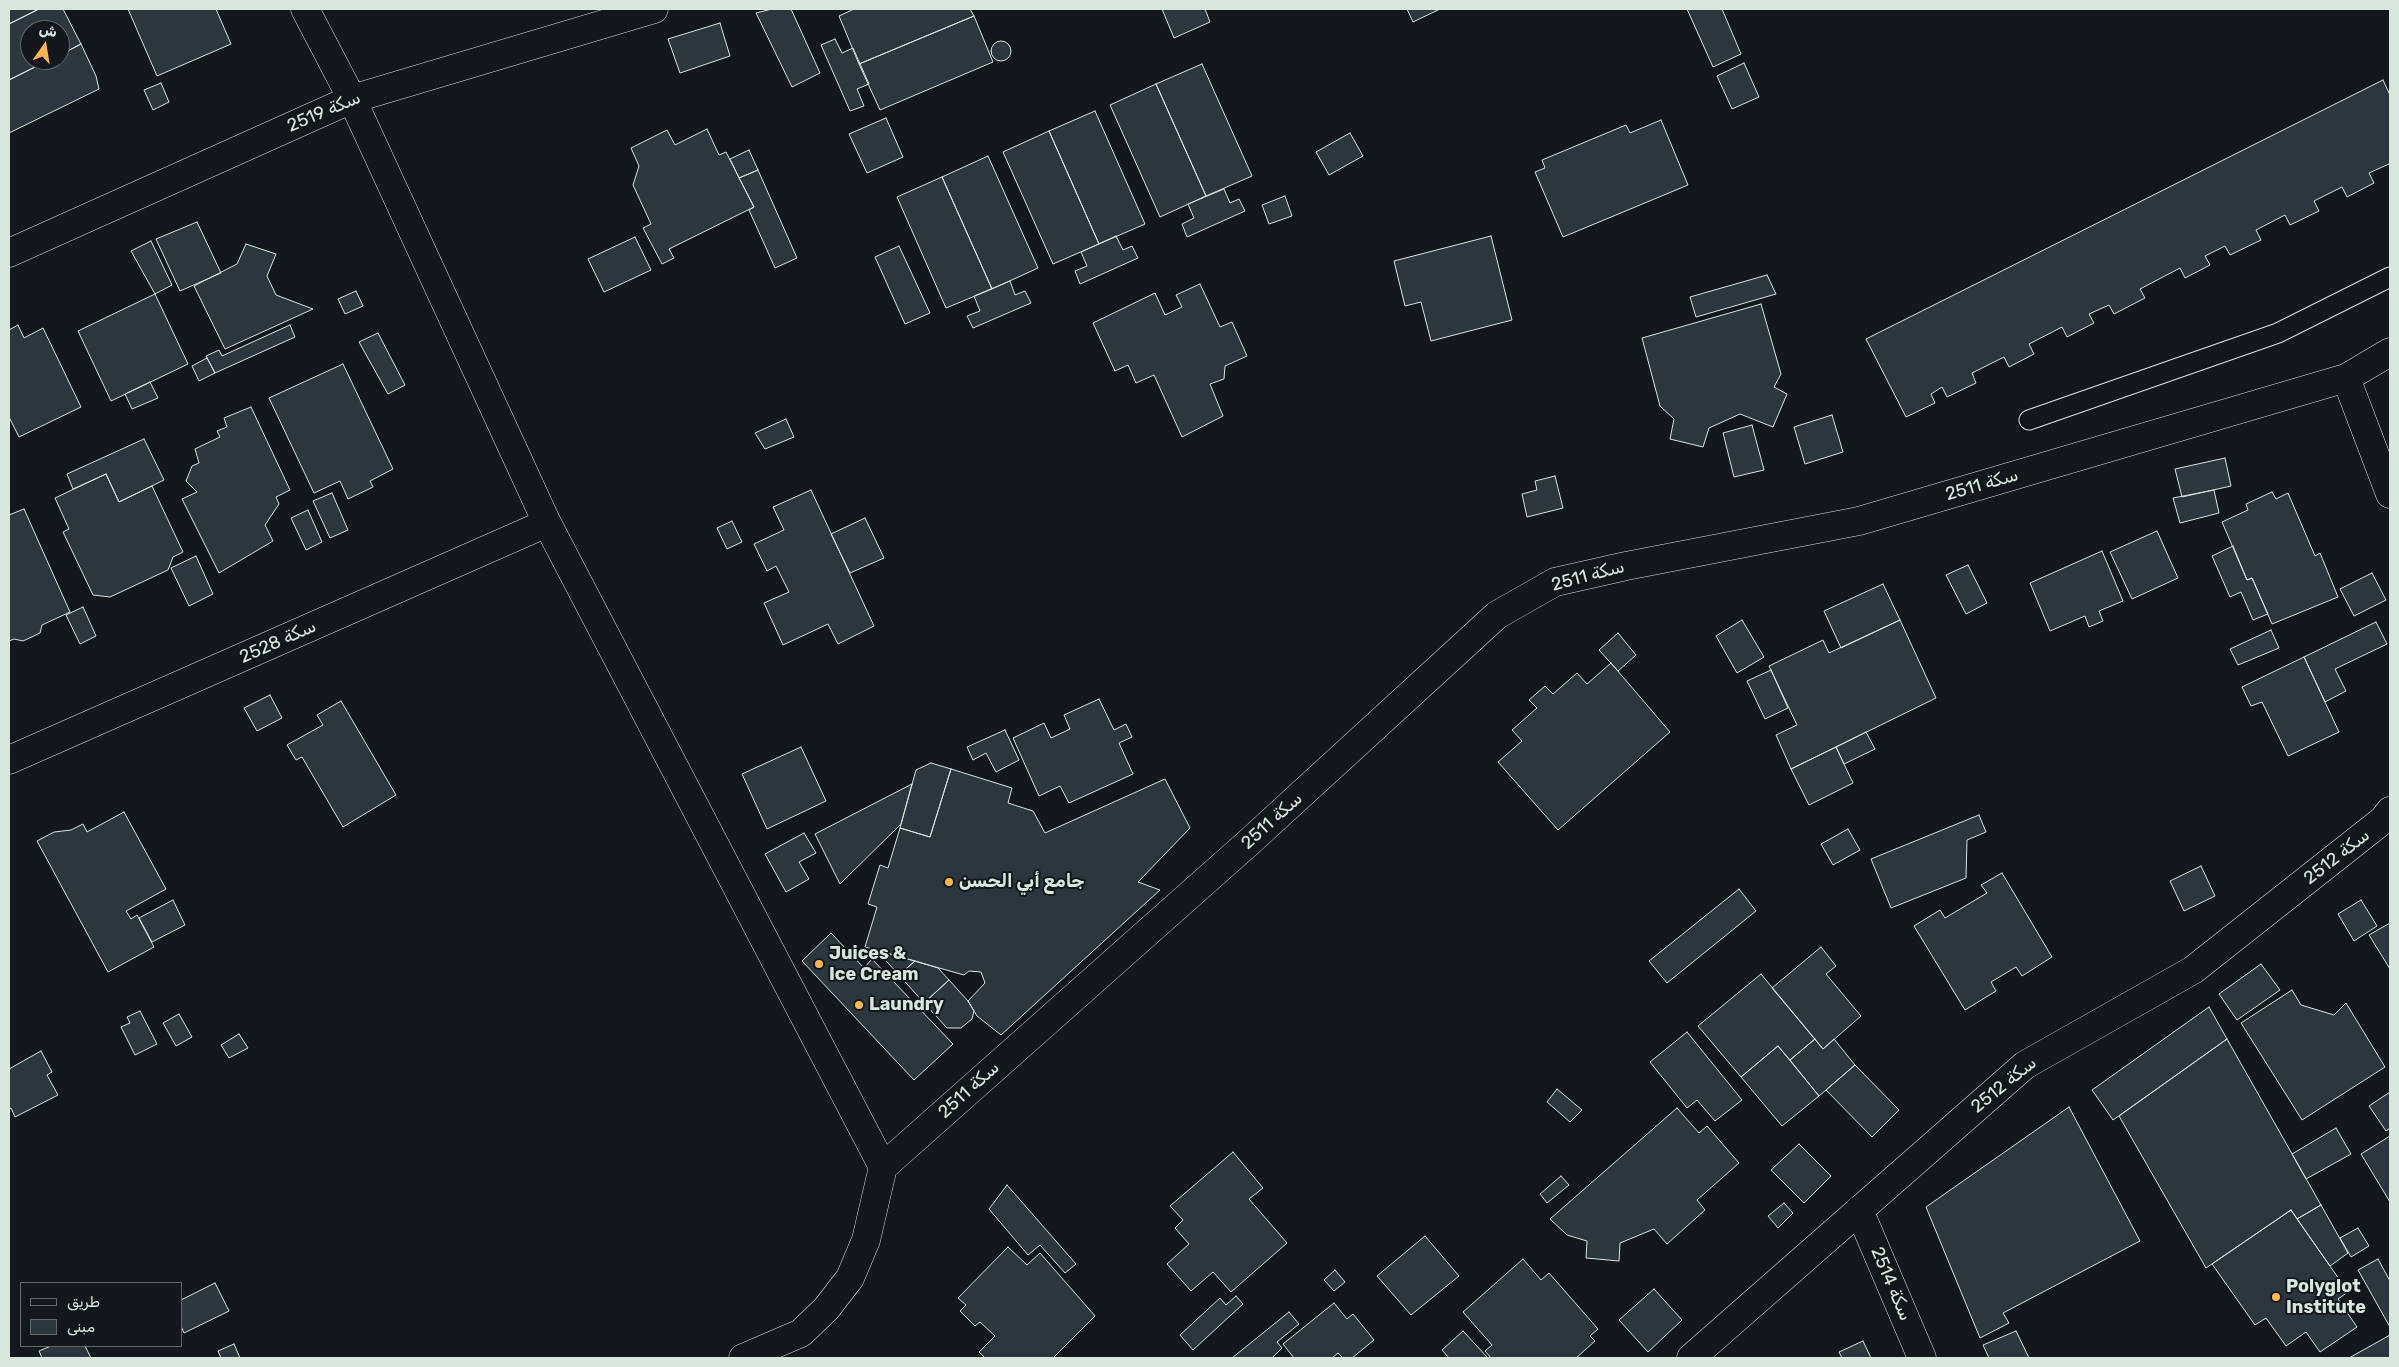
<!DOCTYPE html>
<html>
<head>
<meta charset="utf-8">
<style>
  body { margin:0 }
  #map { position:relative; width:2399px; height:1367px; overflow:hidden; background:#14181c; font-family:Rubik,Vazirmatn,sans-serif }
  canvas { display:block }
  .frame { position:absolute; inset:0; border:10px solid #d8e6dc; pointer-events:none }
  .legend { position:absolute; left:20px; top:1282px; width:162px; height:65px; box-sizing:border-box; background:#14181c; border:1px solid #626a69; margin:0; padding:6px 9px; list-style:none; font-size:15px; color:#d8e6dc }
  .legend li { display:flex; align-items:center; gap:10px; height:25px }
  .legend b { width:25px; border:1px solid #626a69 }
  .north { position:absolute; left:20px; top:20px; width:50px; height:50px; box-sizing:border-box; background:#14181c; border:1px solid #626a69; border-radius:50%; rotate:13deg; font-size:14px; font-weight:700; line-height:20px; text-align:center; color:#d8e6dc }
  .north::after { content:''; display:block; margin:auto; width:18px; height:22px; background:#ffb74d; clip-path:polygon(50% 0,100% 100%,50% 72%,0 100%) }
</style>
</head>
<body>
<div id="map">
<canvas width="2399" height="1367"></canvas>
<div class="frame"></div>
<ul class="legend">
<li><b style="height:6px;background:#14181c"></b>طريق</li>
<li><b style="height:14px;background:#2c363c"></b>مبنى</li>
</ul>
<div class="north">ش</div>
</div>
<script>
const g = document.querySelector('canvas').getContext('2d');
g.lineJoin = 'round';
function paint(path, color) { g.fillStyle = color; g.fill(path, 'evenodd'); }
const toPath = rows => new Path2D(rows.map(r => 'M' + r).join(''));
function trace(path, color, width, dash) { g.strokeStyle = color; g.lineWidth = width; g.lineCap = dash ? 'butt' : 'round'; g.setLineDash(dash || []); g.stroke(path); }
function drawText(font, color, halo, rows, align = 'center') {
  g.font = font + ' Rubik,Vazirmatn,sans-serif'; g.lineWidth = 4; g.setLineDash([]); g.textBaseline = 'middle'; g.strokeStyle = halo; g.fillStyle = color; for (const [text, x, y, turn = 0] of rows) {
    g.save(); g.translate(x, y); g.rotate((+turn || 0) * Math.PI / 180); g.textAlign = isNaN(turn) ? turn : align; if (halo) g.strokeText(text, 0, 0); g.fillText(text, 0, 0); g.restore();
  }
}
const building = toPath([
  [9,9,39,9,9,24,9,9],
  [39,9,63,9,81,44,60,55,60,30,30,30,30,60,49,60,9,80,9,24,39,9],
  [128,9,216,9,231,44,157,76,128,9],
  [772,9,791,9,820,73,792,87,756,13,772,9],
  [854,9,970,9,974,16,859,64,839,16,854,9],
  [1162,9,1205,9,1210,22,1174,38,1162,9],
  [1407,9,1440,9,1413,22,1407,9],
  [1687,9,1722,9,1741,54,1713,67,1687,9],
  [974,16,993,62,880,110,859,64,974,16],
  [720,23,730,56,680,73,668,39,720,23],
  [835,39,842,53,853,48,869,84,857,89,864,106,850,111,821,45,835,39],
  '991 51a10 10 0 1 1 20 0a10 10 0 1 1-20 0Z',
  [81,44,96,76,99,89,9,133,9,80,49,60,60,60,60,55,81,44],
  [1744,63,1759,97,1732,109,1717,76,1744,63],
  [1202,64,1252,176,1206,196,1156,84,1202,64],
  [2383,80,2390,95,2390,166,2389,164,2369,173,2374,183,2347,197,2342,187,2314,201,2319,211,2290,225,2285,215,2256,230,2261,240,2230,255,2225,246,2205,256,2210,265,2185,278,2180,268,2140,289,2145,298,2114,314,2109,305,2089,314,2094,323,2067,337,2062,327,2029,344,2034,354,2009,367,2004,357,1972,373,1976,383,1947,397,1942,387,1931,394,1935,403,1906,417,1866,339,2383,80],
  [161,83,169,102,153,110,144,90,161,83],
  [1156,84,1206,196,1160,217,1110,105,1156,84],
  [1095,111,1145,224,1099,244,1049,131,1095,111],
  [886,118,903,157,867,173,849,134,886,118],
  [1661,120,1688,185,1563,237,1535,172,1545,168,1542,160,1626,125,1630,133,1661,120],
  [707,129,719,155,726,152,754,207,669,249,674,258,662,264,643,228,651,224,633,185,639,166,631,148,667,130,675,145,707,129],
  [1049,131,1099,244,1053,264,1003,152,1049,131],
  [1350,133,1363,156,1329,175,1316,152,1350,133],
  [749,150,758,170,739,178,730,159,749,150],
  [988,156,1038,268,992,289,942,177,988,156],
  [758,170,797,258,775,268,749,210,754,207,739,178,758,170],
  [942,177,992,289,946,308,897,197,942,177],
  [1224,189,1230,203,1239,199,1245,211,1187,237,1182,224,1194,218,1188,204,1224,189],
  [1285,196,1292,216,1269,224,1262,205,1285,196],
  [197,222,221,273,180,291,156,239,197,222],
  [1116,236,1123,250,1132,246,1138,258,1080,284,1075,271,1087,266,1081,252,1116,236],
  [1491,236,1512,320,1431,341,1421,302,1405,306,1394,261,1491,236],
  [635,237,651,270,604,292,588,259,635,237],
  [151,241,172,285,155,294,131,251,151,241],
  [246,244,276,254,267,276,276,295,313,309,225,349,194,286,237,264,246,244],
  [899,246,930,313,905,324,875,257,899,246],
  [1767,275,1776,294,1696,317,1690,297,1767,275],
  [1010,281,1015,295,1025,291,1031,303,973,328,967,316,980,311,974,296,1010,281],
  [1200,284,1220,327,1232,322,1247,356,1225,366,1224,379,1210,384,1223,416,1182,437,1154,375,1136,383,1128,365,1115,371,1093,323,1155,293,1165,315,1182,307,1176,295,1200,284],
  [356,291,363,306,345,314,338,299,356,291],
  [155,294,188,364,111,401,78,331,155,294],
  [1761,304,1781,374,1774,387,1787,394,1773,427,1740,414,1709,428,1703,447,1670,439,1674,419,1660,406,1642,338,1761,304],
  [18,325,24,338,43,328,81,407,19,437,9,417,9,330,18,325],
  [290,325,295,337,215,373,206,356,219,350,222,356,290,325],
  [378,333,405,385,388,394,359,342,378,333],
  [207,358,215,373,199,381,192,366,207,358],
  [343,364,393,469,370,481,373,487,348,499,340,481,314,493,269,398,343,364],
  [150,382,158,398,132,409,125,394,150,382],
  [251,407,290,490,276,497,279,504,265,525,273,541,219,573,182,499,197,492,186,481,192,466,199,463,195,449,220,437,217,431,227,427,224,418,251,407],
  [1832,415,1843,452,1805,464,1794,427,1832,415],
  [786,419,794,437,765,449,755,433,786,419],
  [1752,425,1764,470,1734,477,1723,433,1752,425],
  [144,439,164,480,119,502,106,474,73,489,67,474,144,439],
  [2225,458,2231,486,2182,497,2175,469,2225,458],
  [106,474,119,502,152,486,183,552,173,557,168,570,110,597,93,595,63,532,69,529,55,498,106,474],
  [1555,476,1563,508,1527,517,1522,494,1537,490,1535,481,1555,476],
  [811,490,874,626,838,644,828,624,783,645,764,603,789,592,776,566,767,571,754,544,784,530,773,507,811,490],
  [2214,490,2219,513,2180,523,2173,498,2214,490],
  [2272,492,2276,499,2288,493,2315,556,2320,553,2338,597,2272,624,2252,578,2247,580,2222,522,2248,510,2246,504,2272,492],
  [332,493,348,530,330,538,313,501,332,493],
  [24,509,70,612,42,625,40,633,23,641,14,639,9,641,9,515,24,509],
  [308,510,322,542,306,550,291,518,308,510],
  [865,518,884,558,850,573,831,534,865,518],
  [732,521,742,542,727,549,717,528,732,521],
  [2157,531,2178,578,2132,599,2110,552,2157,531],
  [2233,546,2247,580,2252,578,2268,614,2253,620,2241,592,2230,597,2212,556,2233,546],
  [2102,551,2123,601,2099,611,2103,621,2089,627,2085,616,2050,631,2030,583,2102,551],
  [196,556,213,594,189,606,171,568,196,556],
  [1968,565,1987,603,1966,614,1946,575,1968,565],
  [2372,573,2386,600,2354,616,2340,589,2372,573],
  [1883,584,1900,620,1841,648,1824,611,1883,584],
  [83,607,96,636,80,644,66,615,83,607],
  [1742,620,1764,657,1737,673,1716,636,1742,620],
  [1900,620,1936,698,1791,769,1776,735,1797,725,1769,666,1823,640,1829,653,1900,620],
  [2376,622,2387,644,2335,669,2346,691,2325,702,2304,657,2376,622],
  [2271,630,2279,648,2238,665,2230,649,2271,630],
  [1618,633,1636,655,1618,671,1599,650,1618,633],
  [2304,657,2339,732,2288,756,2262,702,2251,706,2242,687,2304,657],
  [1611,663,1670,732,1558,830,1498,762,1522,741,1512,730,1537,708,1529,700,1545,686,1553,694,1577,673,1587,684,1611,663],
  [1771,670,1788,708,1765,719,1747,681,1771,670],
  [270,695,282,718,257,731,244,708,270,695],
  [1099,699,1114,730,1126,724,1132,737,1119,743,1133,774,1069,803,1060,786,1039,796,1013,738,1044,723,1051,738,1070,729,1064,715,1099,699],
  [341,701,396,795,343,827,302,757,296,760,287,745,323,725,317,715,341,701],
  [1005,730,1019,760,996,772,986,753,973,760,967,747,1005,730],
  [1866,732,1875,749,1844,764,1836,747,1866,732],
  [801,747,826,801,767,829,742,774,801,747],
  [1836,747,1853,783,1809,805,1791,769,1836,747],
  [931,763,951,769,930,837,900,828,916,770,931,763],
  [951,769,1012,788,1008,803,1033,811,1045,833,1165,779,1190,828,1138,882,1160,890,1001,1035,977,1016,968,1001,985,983,981,972,969,971,964,975,865,947,877,907,868,904,880,865,888,868,900,828,930,837,951,769],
  [912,784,901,824,840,884,815,834,912,784],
  [124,812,166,889,126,911,131,919,137,915,154,947,108,972,37,841,54,832,71,830,83,824,87,832,124,812],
  [1979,815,1986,832,1967,840,1966,878,1891,908,1871,859,1979,815],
  [1848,829,1860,850,1833,865,1821,844,1848,829],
  [804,833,816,853,799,862,809,879,786,892,765,854,804,833],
  [2201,866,2215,896,2184,911,2170,881,2201,866],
  [2002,873,2052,957,2022,976,2016,967,1991,982,1996,991,1965,1010,1914,926,1940,910,1945,918,1987,893,1981,885,2002,873],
  [1739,889,1756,911,1667,983,1649,961,1739,889],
  [173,900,185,925,152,942,139,918,173,900],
  [2361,900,2377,926,2354,941,2338,914,2361,900],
  [2390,923,2390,969,2369,935,2390,923],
  [831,933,864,968,872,959,953,1044,914,1080,802,961,831,933],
  [1821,947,1836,966,1826,974,1861,1016,1823,1049,1772,988,1821,947],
  [876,950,915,961,899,975,876,950],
  [915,961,938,968,949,980,924,1003,899,975,915,961],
  [2261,964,2280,990,2237,1020,2219,994,2261,964],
  [1761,974,1815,1039,1790,1060,1778,1046,1741,1077,1698,1026,1761,974],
  [949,980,968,1001,974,1011,972,1019,961,1028,947,1028,924,1003,949,980],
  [2292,990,2301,1005,2334,1015,2346,1003,2385,1067,2302,1120,2241,1023,2292,990],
  [2209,1007,2227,1039,2113,1120,2092,1090,2209,1007],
  [140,1011,157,1044,135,1055,121,1027,130,1023,127,1017,140,1011],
  [179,1014,192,1037,176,1046,163,1023,179,1014],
  [1687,1032,1742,1100,1715,1121,1697,1100,1687,1108,1650,1062,1687,1032],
  [239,1034,248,1048,229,1058,221,1045,239,1034],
  [1815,1039,1823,1049,1834,1039,1855,1065,1819,1096,1790,1060,1815,1039],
  [2227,1039,2321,1205,2297,1219,2291,1210,2206,1268,2119,1116,2227,1039],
  [1778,1046,1819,1096,1782,1126,1741,1077,1778,1046],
  [41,1051,52,1072,47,1075,58,1095,15,1117,11,1108,9,1109,9,1069,41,1051],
  [1855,1065,1899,1110,1872,1137,1826,1090,1855,1065],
  [1557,1089,1582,1110,1570,1122,1547,1102,1557,1089],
  [2390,1092,2390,1128,2386,1131,2369,1106,2390,1092],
  [2069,1107,2140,1241,2003,1313,2009,1323,1980,1338,1926,1207,2069,1107],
  [1677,1108,1699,1133,1707,1126,1739,1163,1697,1200,1705,1210,1667,1244,1654,1229,1620,1243,1619,1261,1586,1258,1587,1241,1567,1235,1550,1219,1677,1108],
  [2336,1128,2351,1154,2306,1179,2292,1154,2336,1128],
  [2390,1136,2390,1202,2361,1154,2390,1136],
  [1799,1144,1831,1176,1804,1203,1771,1170,1799,1144],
  [1233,1152,1263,1188,1249,1199,1287,1243,1231,1292,1213,1272,1191,1291,1167,1264,1189,1244,1175,1228,1183,1220,1170,1206,1233,1152],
  [1561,1176,1569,1185,1547,1203,1540,1194,1561,1176],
  [1007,1185,1076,1264,1065,1273,1040,1245,1028,1255,989,1209,1007,1185],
  [1784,1203,1793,1213,1778,1228,1768,1216,1784,1203],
  [2321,1205,2348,1253,2330,1266,2297,1219,2321,1205],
  [2291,1210,2348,1292,2338,1299,2357,1327,2320,1352,2306,1332,2286,1346,2266,1318,2255,1325,2212,1264,2291,1210],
  [2358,1228,2369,1246,2351,1257,2340,1238,2358,1228],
  [1425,1236,1459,1276,1411,1315,1377,1276,1425,1236],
  [1008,1247,1027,1265,1040,1253,1095,1316,1053,1358,985,1358,979,1352,995,1336,980,1322,975,1326,960,1311,966,1305,958,1298,1008,1247],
  [1523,1259,1541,1280,1549,1273,1598,1329,1590,1336,1595,1341,1576,1358,1491,1358,1485,1351,1492,1345,1463,1312,1523,1259],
  [2378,1259,2390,1281,2390,1327,2358,1270,2378,1259],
  [1335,1270,1345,1282,1334,1291,1324,1280,1335,1270],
  [215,1283,229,1311,184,1333,181,1326,181,1300,215,1283],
  [1654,1289,1682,1320,1648,1352,1619,1320,1654,1289],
  [1236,1296,1243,1304,1193,1350,1180,1335,1220,1298,1226,1305,1236,1296],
  [1334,1303,1347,1319,1353,1314,1374,1340,1352,1358,1343,1358,1338,1353,1332,1358,1294,1358,1283,1344,1334,1303],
  [1289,1312,1299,1324,1277,1342,1282,1348,1272,1358,1232,1358,1289,1312],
  [1463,1331,1488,1358,1449,1358,1442,1350,1463,1331],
  [2016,1331,2029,1358,1989,1358,1983,1345,2016,1331],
  [2390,1335,2390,1358,2349,1358,2390,1335],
  [1863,1341,1871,1358,1842,1358,1839,1352,1863,1341],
  [234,1344,240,1358,221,1358,218,1351,234,1344],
  [51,1346,85,1346,91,1358,42,1358,39,1351,51,1346]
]);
paint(building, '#2c363c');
trace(building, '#d8e6dc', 1);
const service = toPath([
  [2029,420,2278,333,2390,277]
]);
const minor = toPath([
  [305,9,352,99,547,523,883,1167,866,1240,850,1278,826,1309,801,1333,743,1358],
  [9,253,352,99,654,9],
  [2346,378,2390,494],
  [9,760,547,523],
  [883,1167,1247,844,1497,615,1555,582,1626,566,1859,521,2346,378,2390,352],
  [1859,1210,1922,1358],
  [1691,1358,2025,1065,2193,970,2383,820,2390,811]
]);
trace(service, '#d8e6dc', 21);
trace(minor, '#d8e6dc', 29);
trace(service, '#14181c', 19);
trace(minor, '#14181c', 28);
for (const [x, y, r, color] of [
  [949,882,5,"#ffb74d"],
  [819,964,5,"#ffb74d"],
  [859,1005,5,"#ffb74d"],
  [2276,1297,5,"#ffb74d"]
]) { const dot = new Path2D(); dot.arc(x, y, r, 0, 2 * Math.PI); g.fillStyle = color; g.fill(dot); trace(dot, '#14181c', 2); }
drawText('18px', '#d8e6dc', '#14181c', [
  ["سكة 2519",324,112,-23],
  ["سكة 2511",1982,485,-16],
  ["سكة 2511",1588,576,-15],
  ["سكة 2528",278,642,-24],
  ["سكة 2511",1272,821,-42],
  ["سكة 2512",2337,857,-38],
  ["سكة 2512",2004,1085,-39],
  ["سكة 2511",969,1090,-42],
  ["سكة 2514",1891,1284,67]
]);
drawText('bold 18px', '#d8e6dc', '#14181c', [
  ["جامع أبي الحسن",959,882],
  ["Juices &",829,954],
  ["Ice Cream",829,975],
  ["Laundry",869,1005],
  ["Polyglot",2286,1287],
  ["Institute",2286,1308]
], 'left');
</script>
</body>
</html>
